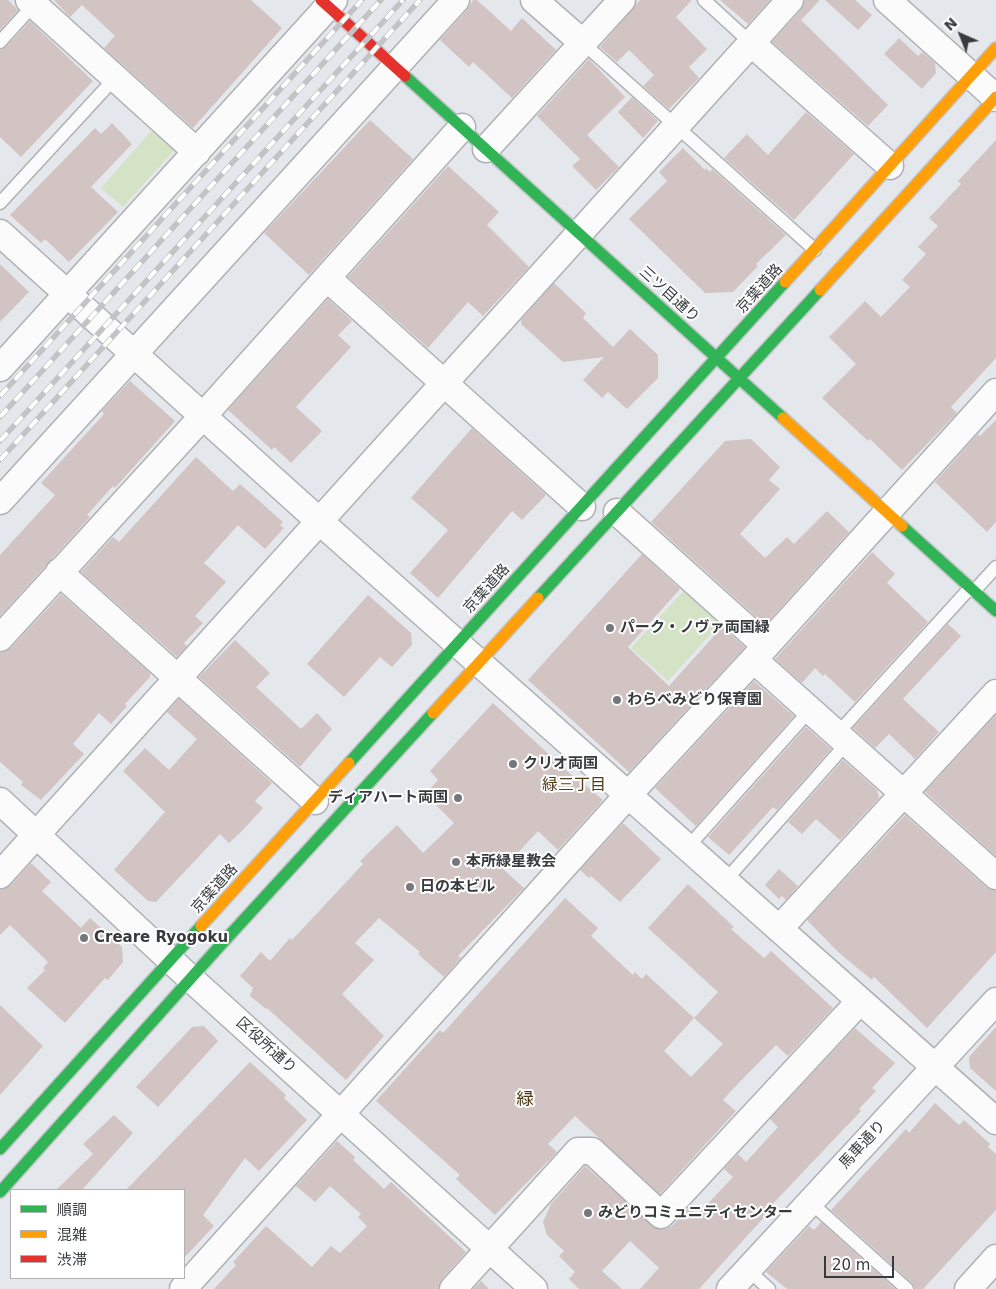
<!DOCTYPE html>
<html>
<head>
<meta charset="utf-8">
<style>
  body { margin:0 }
  #map { position:relative; width:996px; height:1289px; overflow:hidden; background:#e4e7ec; font-family:"DejaVu Sans","Noto Sans JP",sans-serif }
  canvas { display:block }
  .legend { position:absolute; left:10px; top:1189px; width:175px; height:90px; box-sizing:border-box; background:#fff; border:1px solid #afb1b2; margin:0; padding:6px 9px; list-style:none; font-size:15px; color:#383b3e }
  .legend li { display:flex; align-items:center; gap:10px; height:25px }
  .legend b { width:25px; border:1px solid #afb1b2 }
  .north { position:absolute; left:936px; top:10px; width:50px; height:50px; -webkit-text-stroke:4px #fff; paint-order:stroke; rotate:316deg; font-size:14px; font-weight:700; line-height:20px; text-align:center; color:#383b3e }
  .north::after { content:''; display:block; margin:auto; width:18px; height:22px; background:#383b3e; clip-path:polygon(50% 0,100% 100%,50% 72%,0 100%) }
  .scale { position:absolute; left:824px; top:1256px; width:70px; height:22px; box-sizing:border-box; border:2px solid #383b3e; border-top:0; padding-left:6px; font-size:15px; line-height:18px; white-space:nowrap; color:#383b3e; -webkit-text-stroke:4px #fff; paint-order:stroke }
</style>
</head>
<body>
<div id="map">
<canvas width="996" height="1289"></canvas>
<ul class="legend">
<li><b style="height:6px;background:#30b455"></b>順調</li>
<li><b style="height:6px;background:#ff9f0a"></b>混雑</li>
<li><b style="height:6px;background:#e5322d"></b>渋滞</li>
</ul>
<div class="north">N</div>
<div class="scale">20 m</div>
</div>
<script>
const g = document.querySelector('canvas').getContext('2d');
g.lineJoin = 'round';
function paint(path, color) { g.fillStyle = color; g.fill(path, 'evenodd'); }
const toPath = rows => new Path2D(rows.map(r => 'M' + r).join(''));
function trace(path, color, width, dash) { g.strokeStyle = color; g.lineWidth = width; g.lineCap = dash ? 'butt' : 'round'; g.setLineDash(dash || []); g.stroke(path); }
function drawText(font, color, halo, rows, align = 'center') {
  g.font = font + ' "DejaVu Sans","Noto Sans JP",sans-serif'; g.lineWidth = 4; g.setLineDash([]); g.textBaseline = 'middle'; g.strokeStyle = halo; g.fillStyle = color; for (const [text, x, y, turn = 0] of rows) {
    g.save(); g.translate(x, y); g.rotate((+turn || 0) * Math.PI / 180); g.textAlign = isNaN(turn) ? turn : align; if (halo) g.strokeText(text, 0, 0); g.fillText(text, 0, 0); g.restore();
  }
}
paint(toPath([
  [154,128,176,148,123,207,101,188],
  [690,584,726,617,668,681,631,648]
]), '#d4e3c6');
paint(toPath([
  [0,0,8,0,18,10,0,30],
  [54,0,251,0,282,28,193,128,104,48,115,36,82,5,70,17],
  [473,0,477,0,511,31,522,18,556,50,512,98,473,62,469,67,440,40,467,10],
  [640,0,692,0,676,17,707,49,689,67,699,78,669,109,643,86,654,75,629,50,617,62,600,47],
  [720,0,770,0,748,24],
  [805,0,820,0,801,20,888,105,868,126,772,42,801,10],
  [825,0,855,0,872,15,858,30],
  [30,21,93,81,21,157,0,137,0,50,6,47],
  [899,38,918,56,922,52,935,63,936,73,922,89,884,54],
  [589,59,625,97,587,135,619,167,596,190,572,166,580,159,537,116],
  [632,97,658,121,643,138,618,112],
  [806,112,854,154,794,220,724,158,747,134,768,155],
  [370,120,413,159,309,275,264,233],
  [112,123,132,144,91,187,118,212,69,262,45,239,41,243,10,215,95,128,101,134],
  [996,140,996,358,951,407,957,413,902,470,870,439,868,441,822,398,856,364,829,337,865,301,881,317,910,287,902,280,926,254,918,247,938,226,929,218,961,184,958,181],
  [683,148,705,170,706,168,710,172,712,169,786,235,756,264,758,266,733,292,705,293,629,219,667,181,659,172],
  [448,166,499,212,487,225,529,267,483,316,468,302,428,348,348,277],
  [0,264,29,292,0,322],
  [554,283,586,313,583,318,613,347,630,329,658,355,658,378,627,409,608,392,602,398,583,380,604,357,563,362,521,324,521,320],
  [328,299,352,321,338,335,351,347,296,407,322,431,291,463,274,447,272,450,228,410],
  [130,381,175,421,115,488,113,486,87,515,90,517,0,616,0,555,55,495,41,483,104,414,102,411],
  [996,420,996,522,987,532,935,482,978,434,980,436],
  [472,428,546,495,522,520,512,511,438,598,410,573,448,530,411,498],
  [751,439,780,467,769,480,780,489,740,534,765,558,787,537,794,544,827,511,849,532,765,625,651,522,725,441],
  [196,457,233,491,240,484,283,522,280,525,284,528,265,549,238,525,204,563,226,582,195,616,203,623,184,643,187,646,177,657,81,572,113,537,119,542],
  [872,552,895,574,887,583,928,622,855,702,825,674,823,676,815,668,802,683,775,659],
  [642,554,680,589,628,647,669,686,722,627,745,647,629,772,528,680],
  [61,594,150,673,150,677,125,704,127,706,111,724,99,713,73,744,84,754,41,800,21,785,23,782,0,762,0,653,11,648],
  [368,595,411,633,412,645,392,667,380,657,344,697,307,664],
  [948,624,961,636,903,699,939,732,915,759,889,734,875,748,853,728],
  [235,640,270,673,256,687,301,729,317,713,332,729,300,767,199,677],
  [754,681,794,716,696,826,655,788],
  [179,699,272,783,255,801,263,808,241,832,229,843,220,834,156,902,148,901,114,870,165,812,123,771,145,748,169,770,197,739,167,712],
  [493,703,577,780,578,779,603,800,558,850,538,831,503,869,524,888,458,956,461,958,444,977,418,954,420,952,379,918,355,943,374,960,342,994,384,1036,346,1080,267,1008,266,1009,250,996,253,988,240,976,261,952,270,961,290,938,292,940,363,864,360,861,397,825,423,853,454,823,425,794,438,780,430,771],
  [996,715,996,856,925,792],
  [806,727,831,749,777,810,773,807,729,855,708,837],
  [843,760,877,790,879,798,840,840,816,819,802,834,788,822],
  [905,815,986,887,996,891,996,952,927,1028,874,977,872,980,838,952,807,920],
  [623,823,661,859,620,902,591,876,589,878,580,870],
  [31,863,51,882,42,891,81,928,90,918,122,947,123,962,108,980,105,978,65,1023,27,988,45,970,43,968,48,962,10,925,0,935,0,890,11,885],
  [779,869,798,886,786,900,782,896,779,899,765,885],
  [688,884,734,927,731,929,764,958,771,951,833,1008,788,1056,776,1045,729,1093,723,1100,736,1111,660,1194,575,1116,548,1144,557,1152,495,1215,456,1179,460,1175,376,1101,440,1030,443,1033,565,898,598,928,591,936,633,975,635,972,642,979,646,974,694,1018,718,992,648,928],
  [694,1018,723,1044,691,1077,664,1051],
  [0,1005,43,1046,0,1095],
  [204,1026,218,1041,158,1107,136,1087,192,1027],
  [996,1027,996,1091,970,1068,969,1057],
  [855,1028,895,1063,872,1088,876,1091,859,1109,861,1111,765,1212,767,1214,699,1289,640,1289,659,1268,630,1241,602,1271,622,1289,579,1289,569,1279,575,1272,559,1256,564,1251,547,1235,543,1222,551,1204,585,1166,657,1229,665,1229,672,1226,689,1207,697,1215,733,1177,724,1169,738,1154,746,1162,778,1127,770,1119],
  [250,1062,286,1095,284,1098,307,1120,259,1171,245,1158,203,1215,214,1226,184,1258,184,1190,126,1190],
  [935,1103,959,1125,964,1120,990,1144,988,1147,996,1154,996,1210,923,1289,915,1289,912,1283,831,1210,906,1129,909,1133],
  [114,1115,133,1133,82,1190,56,1190,93,1154,83,1144],
  [337,1141,355,1157,353,1160,384,1189,391,1182,466,1252,442,1279,438,1289,214,1289,236,1265,233,1262,266,1226,312,1267,331,1246,340,1253,367,1226,358,1217,361,1214,330,1186,315,1202,296,1186],
  [821,1222,895,1289,787,1289,766,1272,809,1226,814,1230],
  [481,1281,489,1289,473,1289]
]), '#d2c4c2');
const lane = toPath([
  [704,0,751,43],
  [0,42,37,1],
  [583,43,815,250],
  [0,203,115,78],
  [974,591,996,567],
  [837,734,970,588],
  [687,848,810,710],
  [725,881,847,743],
  [809,1201,907,1289],
  [747,1269,769,1289]
]);
const street = toPath([
  [29,0,197,152],
  [534,0,583,43],
  [887,0,996,98],
  [751,43,890,166],
  [486,149,622,0],
  [0,233,318,520,996,1121],
  [327,278,582,507],
  [0,368,334,0],
  [0,501,456,0],
  [617,512,766,646],
  [59,572,315,801],
  [0,638,203,416,462,127],
  [754,660,996,876],
  [0,801,190,978,534,1289],
  [0,875,790,0],
  [779,929,996,693],
  [183,1289,628,795,766,646,996,392],
  [453,1289,578,1151,592,1151,661,1215,860,1001],
  [730,1289,996,1001],
  [968,1289,996,1258]
]);
const fast = toPath([
  [405,76,783,418],
  [902,526,996,611],
  [538,598,820,290],
  [349,763,785,282],
  [0,1149,201,926],
  [0,1192,217,949,433,713]
]);
const slow = toPath([
  [785,282,996,48],
  [820,290,996,97],
  [783,418,902,526],
  [433,713,538,598],
  [201,926,349,763]
]);
const jam = toPath([
  [321,0,405,76]
]);
trace(lane, '#aeb0b3', 15);
trace(street, '#aeb0b3', 29);
trace(fast, '#c2c4c6', 14);
trace(slow, '#c2c4c6', 14);
trace(jam, '#c2c4c6', 14);
trace(lane, '#fbfbfc', 12);
trace(street, '#fbfbfc', 26);
trace(fast, '#30b455', 11);
trace(slow, '#ff9f0a', 11);
trace(jam, '#e5322d', 11);
const rail = toPath([
  [0,396,362,0],
  [0,417,381,0],
  [0,441,403,0],
  [0,460,420,0]
]);
trace(rail, '#c3c3c5', 5.5);
trace(rail, '#fff', 4, [11]);
for (const [x, y, r, color] of [
  [610,628,5,"#74777b"],
  [617,700,5,"#74777b"],
  [513,764,5,"#74777b"],
  [458,798,5,"#74777b"],
  [456,862,5,"#74777b"],
  [410,887,5,"#74777b"],
  [84,938,5,"#74777b"],
  [588,1213,5,"#74777b"]
]) { const dot = new Path2D(); dot.arc(x, y, r, 0, 2 * Math.PI); g.fillStyle = color; g.fill(dot); trace(dot, '#fff', 2); }
drawText('15px', '#383b3e', '#fff', [
  ["京葉道路",760,289,-48],
  ["三ツ目通り",669,295,42],
  ["京葉道路",487,589,-48],
  ["京葉道路",215,889,-48],
  ["区役所通り",266,1046,42],
  ["馬車通り",863,1145,-47]
]);
drawText('bold 15px', '#383b3e', '#fff', [
  ["パーク・ノヴァ両国緑",620,628],
  ["わらべみどり保育園",627,700],
  ["クリオ両国",523,764],
  ["ディアハート両国",448,798,"right"],
  ["本所緑星教会",466,862],
  ["日の本ビル",420,887],
  ["Creare Ryogoku",94,938],
  ["みどりコミュニティセンター",598,1213]
], 'left');
drawText('16px', '#503b16', '#fff', [
  ["緑三丁目",574,786]
]);
drawText('18px', '#503b16', '#fff', [
  ["緑",525,1100]
]);
</script>
</body>
</html>
